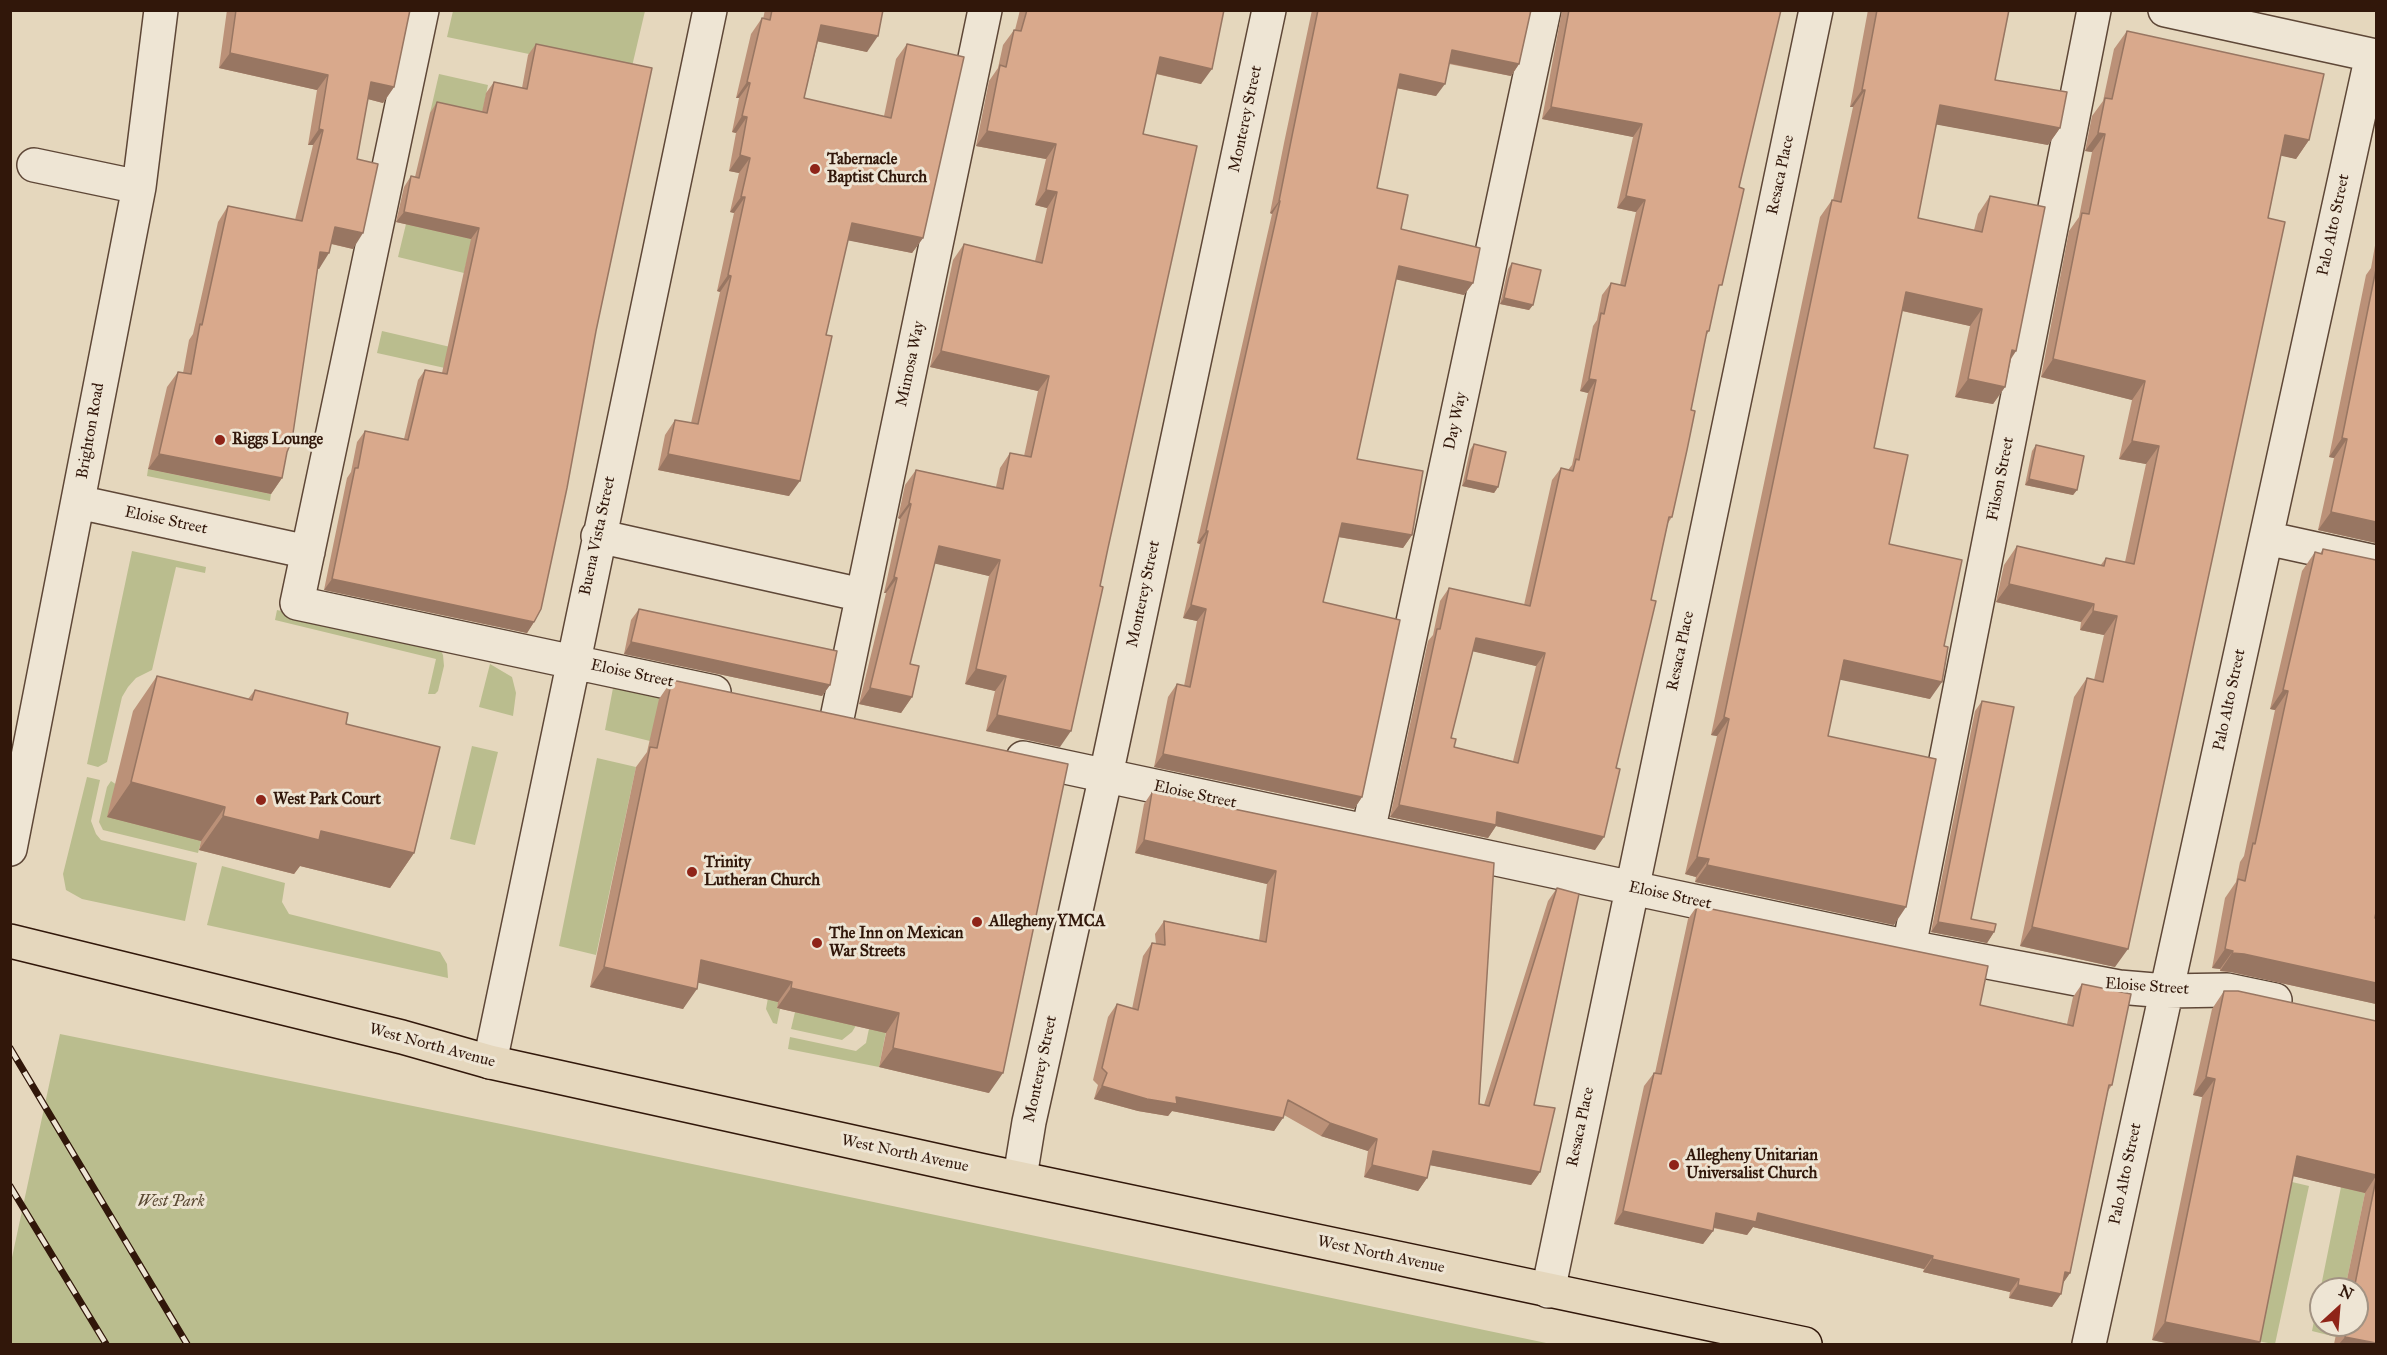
<!DOCTYPE html>
<html>
<head>
<meta charset="utf-8">
<style>
  body { margin:0 }
  #map { position:relative; width:2387px; height:1355px; overflow:hidden; background:#e5d7bd; font-family:"IM FELL Great Primer",serif }
  canvas { display:block }
  .frame { position:absolute; inset:0; border:12px solid #31170a; pointer-events:none }
  .north { position:absolute; left:2309px; top:1277px; width:60px; height:60px; box-sizing:border-box; background:#eee5d4; border:2px solid #a29383; border-radius:50%; rotate:26deg; font-size:16px; font-weight:700; line-height:24px; text-align:center; color:#31170a }
  .north::after { content:''; display:block; margin:auto; width:21px; height:27px; background:#8f2418; clip-path:polygon(50% 0,100% 100%,50% 72%,0 100%) }
</style>
</head>
<body>
<div id="map">
<canvas width="2387" height="1355"></canvas>
<div class="frame"></div>
<div class="north">N</div>
</div>
<script>
const g = document.querySelector('canvas').getContext('2d');
g.lineJoin = 'round';
function paint(path, color) { g.fillStyle = color; g.fill(path, 'evenodd'); }
const toPath = rows => new Path2D(rows.map(r => 'M' + r).join(''));
function trace(path, color, width, dash) { g.strokeStyle = color; g.lineWidth = width; g.lineCap = dash ? 'butt' : 'round'; g.setLineDash(dash || []); g.stroke(path); }
function drawText(font, color, halo, rows, align = 'center') {
  g.font = font + ' "IM FELL Great Primer",serif'; g.lineWidth = 6; g.setLineDash([]); g.textBaseline = 'middle'; g.strokeStyle = halo; g.fillStyle = color; for (const [text, x, y, turn = 0] of rows) {
    g.save(); g.translate(x, y); g.rotate((+turn || 0) * Math.PI / 180); g.textAlign = isNaN(turn) ? turn : align; if (halo) g.strokeText(text, 0, 0); g.fillText(text, 0, 0); g.restore();
  }
}
paint(toPath([
  [453,11,645,11,630,75,447,37],
  [439,74,488,85,480,124,430,113],
  [406,224,472,239,464,273,398,257],
  [382,331,459,349,454,370,377,353],
  [148,469,271,494,270,501,147,476],
  [132,551,206,567,205,573,176,567,152,670,136,678,128,687,122,697,107,762,98,767,87,764],
  [277,610,441,651,443,655,444,666,438,691,435,694,428,694,436,659,275,620],
  [490,664,512,677,516,693,513,716,479,707],
  [613,688,784,723,650,741,605,730],
  [472,746,498,752,475,845,450,839],
  [597,758,636,767,596,955,559,946],
  [87,777,100,780,91,821,96,834,101,840,197,863,185,921,82,899,66,890,63,874],
  [111,781,201,841,198,853,103,830,99,822,107,787],
  [907,846,900,961,879,1067,788,1049,790,1037,856,1051,866,1043],
  [222,866,285,883,282,902,289,914,440,952,447,964,448,978,207,925],
  [776,954,786,964,777,1008,780,1009,777,1024,773,1023,766,1009],
  [795,1012,857,1024,852,1032,842,1040,791,1029],
  [60,1034,506,1125,1551,1344,11,1344,11,1262],
  [2292,1182,2309,1186,2275,1344,2274,1344,2257,1341],
  [2341,1187,2365,1193,2345,1289,2321,1289,2321,1325,2338,1325,2336,1337,2312,1331]
]), '#babd8e');
const minor = toPath([
  [422,10,297,603,714,692],
  [2165,10,2376,56],
  [34,165,139,187],
  [78,502,308,552],
  [598,536,862,595],
  [2266,538,2376,562],
  [837,718,985,10],
  [1023,758,1909,947,2119,987,2166,991,2227,990,2275,1000],
  [1368,832,1544,10],
  [10,849,139,187,161,10],
  [1909,947,2094,10],
  [490,1062,710,10],
  [1020,1177,1029,1122,1106,775,1269,10],
  [1548,1291,1816,10],
  [2089,1344,2372,55]
]);
const major = toPath([
  [10,941,402,1037,490,1062,980,1170,1805,1344]
]);
trace(minor, '#5e4737', 36);
trace(major, '#31170a', 36);
trace(minor, '#eee5d4', 33);
trace(major, '#e5d7bd', 33);
const rail = toPath([
  [10,1048,187,1344],
  [10,1186,106,1344]
]);
trace(rail, '#31170a', 7);
trace(rail, '#eee5d4', 4.5, [14]);
paint(toPath([
  [227,10,410,10,394,87,383,103,368,99,357,159,353,249,331,244,319,269,318,268,287,452,282,478,271,494,148,469,167,387,178,372,183,373,189,340,193,334,218,222,228,206,295,220,313,145,308,145,317,90,219,68],
  [765,10,883,10,867,52,818,41,804,98,884,116,896,59,907,44,923,238,912,253,848,240,789,496,658,470,665,435,675,420,691,423,720,292,717,291,734,213,730,212,739,173,729,171,736,133,732,132,739,98,736,98,751,34,762,18,763,19],
  [1020,10,1224,10,1201,84,1156,74,1143,134,1060,747,986,731,995,691,965,684,989,576,934,563,910,664,912,697,901,713,859,704,886,593,884,593,900,519,898,518,905,485,916,470,996,487,1000,468,1010,453,1024,456,1038,391,930,367,953,260,964,244,1035,261,1047,208,1035,205,1046,159,976,146,989,81,998,68,1003,45,1014,30,1015,30],
  [1312,10,1531,10,1519,64,1511,76,1449,64,1436,96,1397,88,1377,188,1401,229,1473,283,1464,295,1396,279,1357,459,1412,535,1403,548,1338,537,1323,602,1362,797,1354,809,1154,767,1168,697,1177,684,1184,686,1197,621,1183,618,1200,544,1197,543,1272,214,1270,213,1284,143],
  [1562,10,1781,10,1739,187,1709,331,1706,336,1691,410,1672,517,1668,523,1595,850,1496,826,1488,838,1390,817,1428,641,1433,635,1440,601,1449,588,1524,605,1552,480,1561,468,1568,470,1572,465,1588,393,1580,391,1593,326,1597,320,1602,295,1611,283,1620,285,1636,212,1617,208,1633,137,1542,119],
  [1473,651,1536,666,1513,761,1454,747,1451,738],
  [1868,10,2009,10,1995,80,2060,128,2048,145,1936,124,1918,218,1974,230,1978,214,1990,196,2016,351,2011,359,2005,387,1993,404,1955,397,1970,326,1902,311,1874,448,1889,544,1930,699,1840,679,1828,736,1894,925,1695,882,1696,877,1685,874,1717,736,1711,735,1820,217,1832,200,1833,200,1853,107,1850,107],
  [2127,31,2309,140,2296,159,2281,155,2115,967,2020,946,2074,697,2087,678,2094,680,2104,635,2080,630,2081,622,1996,602,2004,565,2017,546,2100,566,2106,558,2125,562,2146,464,2119,459,2132,400,2041,377,2069,231,2079,217,2092,152,2085,151,2092,116,2103,101,2114,49],
  [536,44,534,622,527,633,324,590,347,478,351,472,357,442,365,431,404,439,418,380,425,370,442,373,471,239,396,222,404,187,411,176,415,177,430,113,437,102,482,112,486,93,494,82,522,88,528,55],
  [2376,240,2376,543,2318,530,2334,458,2329,457,2366,275,2371,268],
  [1512,263,1533,305,1529,310,1500,304,1508,269],
  [1474,444,1498,487,1494,493,1462,486,1470,450],
  [2036,445,2077,490,2073,495,2025,485,2032,451],
  [2323,549,2375,918,2376,918,2376,1004,2231,972,2220,971,2220,969,2212,968,2225,898,2236,882,2240,862,2244,856,2275,710,2270,709,2302,571,2315,552,2320,554],
  [639,609,830,685,822,696,624,654,631,620],
  [157,676,248,699,255,690,346,724,414,853,390,888,300,866,294,874,199,850,201,841,107,817,133,711],
  [672,680,989,1093,879,1067,886,1033,777,1008,778,1002,698,982,683,1009,590,987,636,767,647,752,659,699],
  [1982,701,1971,919,1994,932,1987,943,1931,932,1975,711],
  [1152,792,1494,863,1479,1104,1484,1105,1548,901,1557,888,1534,1105,1540,1172,1531,1185,1430,1165,1427,1178,1418,1191,1364,1177,1368,1151,1321,1136,1284,1115,1274,1131,1172,1111,1168,1116,1138,1111,1094,1099,1098,1085,1093,1080,1108,1017,1117,1004,1132,1009,1143,956,1152,943,1156,944,1155,934,1164,921,1259,940,1267,884,1135,853,1144,804],
  [1697,906,1980,1005,2067,1024,2073,997,2082,984,2112,1085,2108,1091,2070,1273,2063,1283,2052,1307,2009,1298,2010,1292,1923,1272,1924,1269,1753,1227,1747,1235,1713,1228,1713,1231,1703,1244,1614,1224,1644,1086,1654,1073,1655,1073,1688,919],
  [2224,991,2376,1021,2376,1344,2334,1344,2338,1325,2357,1325,2357,1289,2345,1289,2365,1193,2293,1176,2260,1342,2258,1344,2171,1344,2152,1340,2202,1097,2193,1095,2212,1009]
]), '#bb9178');
paint(toPath([
  [821,25,878,36,867,52,811,40],
  [1452,50,1519,64,1511,76,1443,62],
  [230,53,328,75,317,90,219,68],
  [1160,57,1212,69,1201,84,1149,72],
  [1400,74,1445,84,1436,96,1391,87],
  [371,82,394,87,383,103,360,97],
  [747,82,750,83,739,98,736,98],
  [1862,90,1865,90,1853,107,1850,107],
  [1940,105,2060,128,2048,145,1928,123],
  [1551,107,1642,124,1633,137,1542,119],
  [742,116,747,117,736,133,732,132],
  [319,129,323,130,313,145,308,145],
  [987,131,1056,144,1046,159,976,146],
  [2098,133,2105,134,2092,152,2085,151],
  [2285,135,2309,140,2296,159,2273,154],
  [740,155,750,158,739,173,729,171],
  [1046,190,1057,192,1047,208,1035,205],
  [1626,196,1645,200,1636,212,1617,208],
  [741,197,745,197,734,213,730,212],
  [1279,201,1280,201,1272,214,1270,213],
  [404,212,479,228,471,239,396,222],
  [852,223,923,238,912,253,841,239],
  [335,227,363,233,353,249,324,242],
  [320,252,329,253,319,269,309,267],
  [1399,266,1473,283,1464,295,1390,278],
  [728,275,731,276,720,292,717,291],
  [1906,292,1982,309,1970,326,1894,309],
  [1504,298,1533,305,1529,310,1500,304],
  [2012,350,2016,351,2004,368],
  [941,351,1049,376,1038,391,930,367],
  [2053,359,2145,381,2132,400,2041,377],
  [1589,379,1596,380,1588,393,1580,391],
  [1968,379,2005,387,1993,404,1955,397],
  [2342,438,2347,439,2334,458,2329,457],
  [2132,441,2159,446,2146,464,2119,459],
  [159,454,282,478,271,494,148,469],
  [668,454,800,481,789,496,658,470],
  [2029,479,2077,490,2073,495,2025,485],
  [1466,480,1498,487,1494,493,1462,486],
  [909,503,911,504,900,519,898,518],
  [2331,512,2376,522,2376,543,2318,530],
  [1342,523,1412,535,1403,548,1333,536],
  [1206,531,1208,531,1200,544,1197,543],
  [939,546,1000,560,989,576,928,562],
  [894,577,897,578,886,593,884,593],
  [332,579,534,622,527,633,324,590],
  [2009,584,2094,604,2081,622,1996,602],
  [1191,605,1206,609,1197,621,1183,618],
  [2093,611,2117,616,2104,635,2080,630],
  [1476,638,1545,653,1536,666,1467,650],
  [631,642,830,685,822,696,624,654],
  [1844,660,1942,682,1930,699,1832,678],
  [976,669,1006,676,995,691,965,684],
  [870,688,912,697,901,713,859,704],
  [2283,690,2288,691,2275,710,2270,709],
  [997,715,1071,731,1060,747,986,731],
  [1724,717,1729,719,1717,736,1711,735],
  [1163,754,1362,797,1354,809,1154,767],
  [131,782,225,807,201,841,107,817],
  [1399,805,1497,812,1604,837,1595,850,1496,826,1488,838,1390,817],
  [223,816,321,831,414,853,390,888,300,866,294,874,199,850],
  [1144,840,1276,871,1267,884,1135,853],
  [1697,857,1709,859,1696,877,1685,874],
  [1707,865,1906,907,1894,925,1695,882],
  [1938,922,1994,932,1987,943,1931,932],
  [2032,927,2128,949,2115,967,2020,946],
  [2225,949,2233,951,2220,969,2212,968],
  [2232,953,2244,954,2376,983,2376,1004,2231,972,2220,971],
  [701,960,792,982,778,1002,687,980],
  [604,967,697,989,683,1009,590,987],
  [791,988,899,1013,886,1033,777,1008],
  [893,1048,1003,1073,989,1093,879,1067],
  [2206,1077,2215,1079,2202,1097,2193,1095],
  [1102,1086,1176,1097,1283,1118,1274,1131,1172,1111,1168,1116,1138,1111,1094,1099],
  [1330,1123,1377,1139,1368,1151,1321,1136],
  [1433,1151,1540,1172,1531,1185,1424,1164],
  [2297,1156,2376,1175,2376,1176,2365,1193,2284,1174],
  [1372,1165,1427,1178,1418,1191,1364,1177],
  [1623,1211,1713,1231,1703,1244,1614,1224],
  [1716,1213,1758,1213,1933,1256,1924,1269,1753,1227,1747,1235,1707,1226],
  [1932,1259,2019,1279,2010,1292,1923,1272],
  [2065,1272,2070,1273,2061,1286],
  [2018,1285,2061,1294,2052,1307,2009,1298],
  [2165,1322,2260,1342,2258,1344,2171,1344,2152,1340],
  [2345,1337,2376,1343,2376,1344,2339,1344]
]), '#987662');
const building = toPath([
  [236,10,410,10,394,87,371,82,357,159,378,164,363,233,335,227,329,253,320,252,292,440,287,452,282,478,159,454,178,372,191,374,200,324,202,325,228,206,302,221,323,130,319,129,328,75,230,53,236,10],
  [772,10,883,10,878,36,821,25,804,98,891,118,907,44,964,57,923,238,852,223,826,335,832,336,800,481,668,454,675,420,698,424,731,276,728,275,745,197,741,197,750,158,740,155,747,117,742,116,750,83,747,82,762,18,770,20,772,10],
  [1027,10,1224,10,1212,69,1160,57,1143,134,1197,146,1108,548,1100,586,1103,587,1071,731,997,715,1006,676,976,669,1000,560,939,546,910,664,919,666,912,697,870,688,897,578,894,577,911,504,909,503,916,470,1003,489,1010,453,1031,457,1049,376,941,351,964,244,1042,263,1057,192,1046,190,1056,144,987,131,1000,65,1006,67,1014,30,1021,31,1027,10],
  [1318,10,1531,10,1519,64,1452,50,1445,84,1400,74,1377,188,1408,195,1401,229,1480,248,1473,283,1399,266,1357,459,1423,471,1412,535,1342,523,1323,602,1400,620,1362,797,1163,754,1177,684,1190,687,1206,609,1191,605,1208,531,1206,531,1280,201,1279,201,1293,131,1318,10],
  [1569,10,1781,10,1739,187,1744,189,1722,285,1719,285,1709,331,1707,331,1691,410,1695,411,1687,450,1672,517,1669,517,1651,600,1656,601,1616,768,1620,769,1604,837,1497,812,1496,825,1399,805,1437,629,1440,629,1449,588,1530,606,1561,468,1573,471,1576,459,1579,460,1596,380,1589,379,1601,313,1604,314,1611,283,1625,286,1645,200,1626,196,1642,124,1551,107,1569,10],
  [1476,638,1545,653,1518,763,1454,747,1456,739,1451,738,1476,638],
  [1877,10,2009,10,1995,80,2067,92,2060,128,1940,105,1918,218,1982,232,1990,196,2045,207,2016,351,2012,350,2005,387,1968,379,1982,309,1906,292,1874,448,1908,455,1889,544,1962,560,1944,646,1948,647,1942,682,1844,660,1828,736,1936,759,1906,907,1707,865,1709,859,1697,857,1729,719,1724,717,1832,200,1841,202,1865,90,1862,90,1877,10],
  [2127,31,2324,74,2309,140,2285,135,2268,218,2285,222,2128,949,2032,927,2087,678,2103,682,2117,616,2093,611,2094,604,2009,584,2017,546,2104,566,2106,558,2134,564,2159,446,2132,441,2145,381,2053,359,2082,213,2089,214,2105,134,2098,133,2105,98,2112,99,2127,31],
  [536,44,652,68,596,331,567,488,541,609,534,622,332,579,355,468,358,468,365,431,408,440,425,370,447,374,479,228,404,212,411,176,419,178,437,102,487,113,494,82,527,89,536,44],
  [1512,263,1541,270,1533,305,1504,298,1512,263],
  [2376,269,2376,522,2331,512,2347,439,2342,438,2376,269],
  [1474,444,1506,452,1498,487,1466,480,1474,444],
  [2036,445,2084,456,2077,490,2029,479,2036,445],
  [2323,549,2376,560,2376,912,2375,918,2376,918,2376,983,2244,954,2232,953,2233,951,2225,949,2238,879,2245,881,2253,843,2255,844,2288,691,2283,690,2315,552,2322,554,2323,549],
  [639,609,837,651,830,685,631,642,639,609],
  [157,676,252,700,255,690,348,713,346,724,440,747,414,853,321,831,319,840,223,816,225,807,131,782,157,676],
  [672,680,1068,764,1003,1073,893,1048,899,1013,791,988,792,982,701,960,697,989,604,967,650,747,657,748,672,680],
  [1982,701,2014,707,1971,919,1996,924,1994,932,1938,922,1982,701],
  [1152,792,1494,863,1479,1104,1489,1106,1557,888,1579,894,1534,1105,1555,1108,1540,1172,1433,1151,1427,1178,1372,1165,1377,1139,1330,1123,1288,1100,1283,1118,1176,1097,1177,1104,1147,1099,1102,1086,1107,1073,1102,1068,1117,1004,1138,1010,1152,943,1165,945,1164,921,1266,942,1276,871,1144,840,1152,792],
  [1697,906,1988,966,1980,1005,2073,1026,2082,984,2131,994,2112,1085,2109,1085,2070,1273,2065,1272,2061,1294,2018,1285,2019,1279,1932,1259,1933,1256,1758,1213,1756,1222,1716,1213,1713,1231,1623,1211,1654,1073,1661,1074,1697,906],
  [2224,991,2238,991,2376,1021,2376,1175,2297,1156,2260,1342,2165,1322,2215,1079,2206,1077,2224,991],
  [2376,1179,2376,1343,2345,1337,2347,1325,2357,1325,2357,1289,2354,1289,2376,1179]
]);
paint(building, '#d9a98c');
trace(building, '#987662', 1.5);
for (const [x, y, r, color] of [
  [815,169,6,"#8f2418"],
  [220,440,6,"#8f2418"],
  [261,800,6,"#8f2418"],
  [692,872,6,"#8f2418"],
  [977,922,6,"#8f2418"],
  [817,943,6,"#8f2418"],
  [1674,1165,6,"#8f2418"]
]) { const dot = new Path2D(); dot.arc(x, y, r, 0, 2 * Math.PI); g.fillStyle = color; g.fill(dot); trace(dot, '#eee5d4', 2); }
drawText('16px', '#31170a', '#eee5d4', [
  ["Monterey Street",1246,119,-78],
  ["Resaca Place",1781,175,-78],
  ["Palo Alto Street",2334,225,-78],
  ["Mimosa Way",911,364,-78],
  ["Day Way",1456,421,-78],
  ["Brighton Road",91,431,-80],
  ["Filson Street",2001,479,-79],
  ["Eloise Street",166,521,12],
  ["Buena Vista Street",598,536,-78],
  ["Monterey Street",1144,594,-78],
  ["Resaca Place",1681,651,-78],
  ["Eloise Street",632,674,12],
  ["Palo Alto Street",2230,700,-78],
  ["Eloise Street",1195,795,12],
  ["Eloise Street",1670,896,12],
  ["Eloise Street",2147,987,4],
  ["West North Avenue",432,1046,15],
  ["Monterey Street",1041,1069,-78],
  ["Resaca Place",1581,1127,-78],
  ["West North Avenue",905,1154,12],
  ["Palo Alto Street",2126,1174,-78],
  ["West North Avenue",1381,1255,12]
]);
drawText('bold 16px', '#31170a', '#eee5d4', [
  ["Tabernacle",827,160],
  ["Baptist Church",827,178],
  ["Riggs Lounge",232,440],
  ["West Park Court",273,800],
  ["Trinity",704,863],
  ["Lutheran Church",704,881],
  ["Allegheny YMCA",989,922],
  ["The Inn on Mexican",829,934],
  ["War Streets",829,952],
  ["Allegheny Unitarian",1686,1156],
  ["Universalist Church",1686,1174]
], 'left');
drawText('italic 16px', '#5a4932', '#eee5d4', [
  ["West Park",171,1202]
]);
</script>
</body>
</html>
